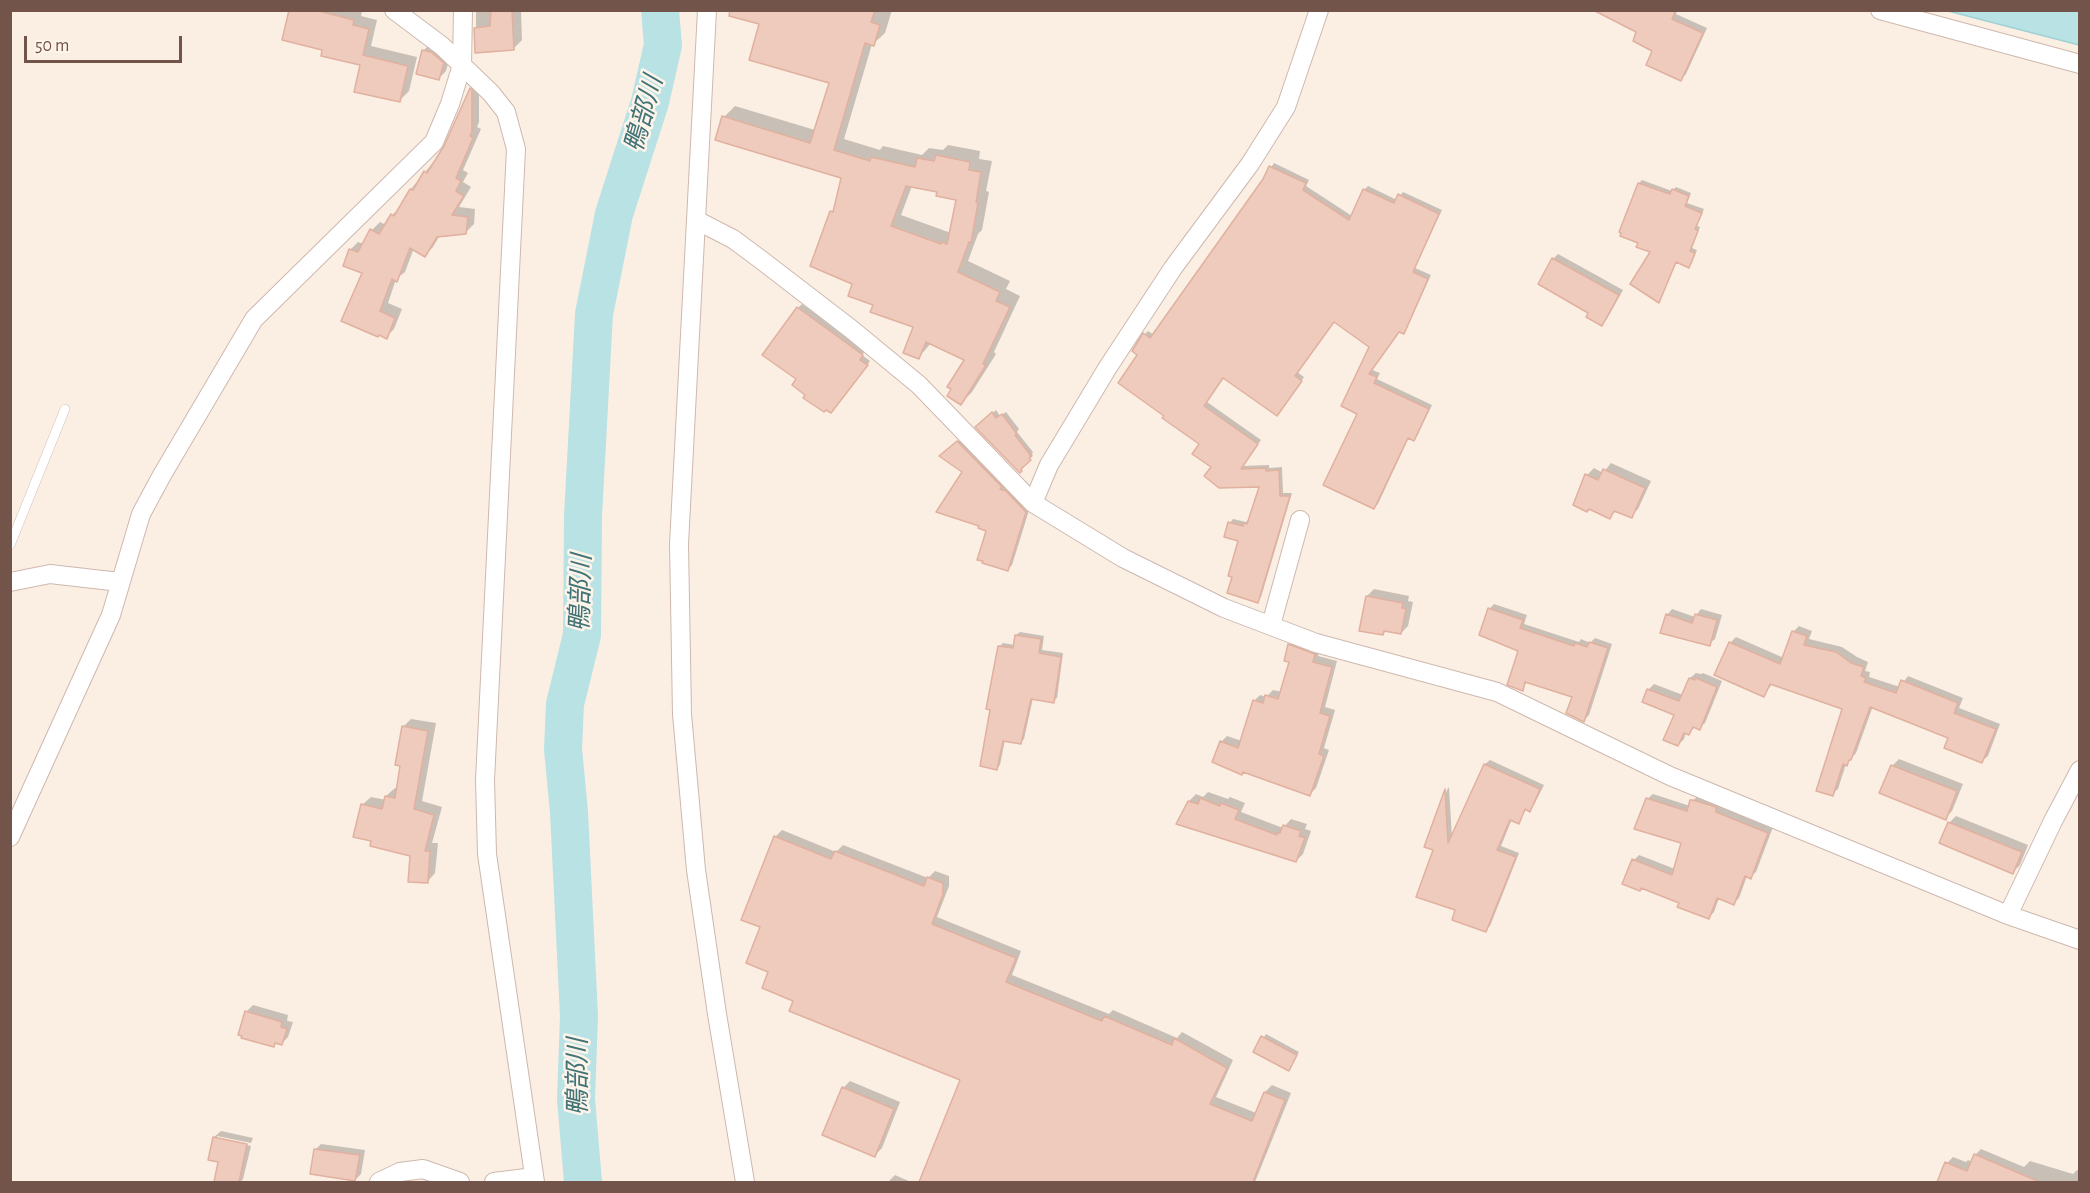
<!DOCTYPE html>
<html>
<head>
<meta charset="utf-8">
<style>
  body { margin:0 }
  #map { position:relative; width:2090px; height:1193px; overflow:hidden; background:#fbefe4; font-family:"Alegreya Sans",sans-serif }
  canvas { display:block }
  .frame { position:absolute; inset:0; border:12px solid #72544b; pointer-events:none }
  .scale { position:absolute; left:24px; top:36px; width:158px; height:27px; box-sizing:border-box; border:3px solid #72544b; border-top:0; padding-left:8px; font-size:18px; line-height:21px; white-space:nowrap; color:#72544b; -webkit-text-stroke:4px #fef4ea; paint-order:stroke }
</style>
</head>
<body>
<div id="map">
<canvas width="2090" height="1193"></canvas>
<div class="frame"></div>
<div class="scale">50 m</div>
</div>
<script>
const g = document.querySelector('canvas').getContext('2d');
g.lineJoin = 'round';
function paint(path, color) { g.fillStyle = color; g.fill(path, 'evenodd'); }
const toPath = rows => new Path2D(rows.map(r => 'M' + r).join(''));
function trace(path, color, width, dash) { g.strokeStyle = color; g.lineWidth = width; g.lineCap = dash ? 'butt' : 'round'; g.setLineDash(dash || []); g.stroke(path); }
function drawText(font, color, halo, rows, align = 'center') {
  g.font = font + ' "Alegreya Sans","Noto Sans JP",sans-serif'; g.lineWidth = 5; g.setLineDash([]); g.textBaseline = 'middle'; g.strokeStyle = halo; g.fillStyle = color; for (const [text, x, y, turn = 0] of rows) {
    g.save(); g.translate(x, y); g.rotate((+turn || 0) * Math.PI / 180); g.textAlign = isNaN(turn) ? turn : align; if (halo) g.strokeText(text, 0, 0); g.fillText(text, 0, 0); g.restore();
  }
}
const water = toPath([
  [1948,11,2079,11,2079,45,1948,11]
]);
paint(water, '#b9e2e4');
trace(water, '#a0d2d5', 1.5);
paint(toPath([
  [291,10,360,10,362,11,361,16,377,20,371,46,417,57,409,91,399,101,362,64,324,49],
  [476,10,521,10,522,40,513,49,476,51],
  [737,10,892,10,885,33,873,44,872,44,844,139,880,150,883,146,922,155,929,148,943,150,948,145,980,151,979,159,992,161,986,191,989,192,982,230,978,234,968,261,1010,281,1006,289,1020,296,994,352,996,354,972,392,961,403,966,359,931,343,919,357,915,326,854,283,831,212,836,208,843,177,724,117,735,106,815,130,831,82,761,23],
  [912,186,939,191,957,198,951,233,901,215],
  [1622,10,1677,10,1676,14,1707,28,1686,74,1681,79,1638,31],
  [431,43,450,56,446,71,439,78,418,72,424,50],
  [479,81,479,122,477,127,481,129,463,170,468,173,463,182,471,187,459,207,475,209,474,224,466,232,440,235,433,247,425,255,414,248,405,272,396,279,388,303,402,309,394,329,386,337,364,272,350,250,358,242,364,244,372,230,380,222,386,225,392,215,401,207,411,189,446,147,471,89],
  [1274,163,1309,180,1306,186,1352,216,1364,190,1368,186,1397,200,1403,192,1442,210,1415,268,1431,275,1407,328,1403,332,1400,330,1372,370,1380,373,1377,379,1432,405,1417,436,1413,439,1409,437,1378,504,1374,508,1359,413,1371,347,1334,320,1297,372,1304,377,1280,411,1224,377,1207,402,1261,440,1242,466,1269,465,1269,468,1282,467,1283,493,1292,493,1261,597,1257,601,1234,576,1240,540,1230,523,1233,519,1246,522,1248,520,1261,485,1214,467,1201,444,1166,415,1139,355,1145,334,1148,331,1154,335],
  [1642,180,1672,191,1676,187,1691,193,1687,203,1704,209,1697,226,1700,227,1692,248,1697,250,1692,263,1689,266,1677,261,1659,301,1652,252,1639,183],
  [1558,254,1623,290,1607,319,1602,324,1590,312,1553,259],
  [802,304,866,350,862,355,870,361,835,408,807,395,798,379,798,308],
  [996,410,1000,416,1006,412,1019,429,1017,432,1033,452,1032,454,1033,456,1023,465,1024,467,1020,471,980,424],
  [963,437,1006,482,1003,485,1011,487,1030,507,1012,565,1007,570,988,530,964,471,945,452],
  [1611,463,1651,481,1638,509,1631,516,1617,510,1610,517,1587,475,1594,468,1603,473],
  [1374,589,1409,596,1408,601,1413,602,1408,626,1401,633,1387,630,1383,634,1367,596],
  [1494,604,1527,615,1524,624,1579,642,1581,639,1590,643,1595,638,1612,644,1589,715,1584,720,1573,696,1528,681,1522,689,1520,650,1489,609],
  [1672,609,1695,617,1701,609,1722,615,1715,639,1709,644,1667,615],
  [1799,626,1812,631,1809,639,1842,647,1857,657,1868,662,1865,671,1870,672,1869,677,1900,687,1908,676,1963,698,1959,708,2000,724,1988,756,1982,761,1950,737,1873,706,1856,753,1846,764,1838,789,1832,794,1844,708,1773,683,1764,695,1730,643,1736,637,1784,658,1793,632],
  [1020,632,1044,636,1042,650,1063,653,1057,698,1053,701,1033,698,1024,739,1020,743,1005,740,1000,765,997,768,999,647,1003,643,1015,645,1016,635],
  [1295,639,1320,648,1318,656,1337,661,1325,707,1335,710,1324,748,1329,750,1316,788,1310,794,1221,742,1227,736,1242,741,1254,701,1260,695,1266,697,1273,690,1282,692,1291,661,1289,645],
  [1696,673,1701,674,1703,673,1722,681,1705,723,1699,728,1695,727,1689,733,1686,732,1684,739,1678,745,1676,715,1648,690,1654,684,1683,695,1690,678],
  [411,719,436,723,422,801,442,807,432,843,438,843,435,873,427,882,411,855,373,840,362,805,371,797,386,800,386,796,395,788,398,789,402,765,403,727],
  [1899,759,1963,784,1952,811,1945,818,1892,766],
  [1490,760,1544,785,1534,805,1530,810,1527,808,1518,822,1512,819,1501,846,1519,853,1490,926,1485,930,1457,909,1435,849,1426,846,1447,790,1449,787,1452,838,1485,764],
  [1208,792,1228,799,1230,797,1245,803,1241,812,1283,828,1291,819,1307,824,1305,829,1311,831,1303,854,1296,861,1189,801,1196,794,1203,797],
  [1653,794,1690,806,1697,796,1721,802,1721,807,1773,827,1756,872,1750,877,1747,876,1739,898,1734,903,1719,898,1714,912,1708,918,1681,902,1634,860,1639,855,1675,869,1683,842,1647,799],
  [1956,816,2028,845,2020,865,2013,872,1949,823],
  [782,830,836,852,843,845,928,878,935,871,949,876,949,886,937,917,1021,951,1012,975,1109,1014,1113,1010,1177,1038,1182,1032,1233,1060,1216,1097,1256,1113,1265,1092,1272,1085,1291,1093,1255,1182,920,1182,962,1079,795,1000,770,971,762,927,775,837],
  [253,1005,288,1015,287,1021,293,1022,288,1037,281,1044,277,1042,273,1046,246,1012],
  [1266,1034,1299,1052,1291,1066,1255,1051],
  [850,1081,900,1102,882,1148,875,1155,843,1088],
  [221,1131,253,1138,251,1143,217,1136,217,1139,251,1146,243,1179,240,1182,215,1181,220,1161,214,1137],
  [321,1144,365,1150,361,1174,355,1180,315,1150],
  [1981,1149,2024,1167,2030,1161,2073,1174,2077,1170,2080,1171,2080,1182,1938,1182,1947,1163,1953,1157,1966,1162,1968,1160,1972,1162,1975,1155],
  [895,1175,911,1182,888,1182]
]), '#0003');
trace(toPath([
  [583,1182,576,1099,579,1016,569,812,563,749,565,704,582,635,583,516,594,314,614,214,650,102,663,45,660,10]
]), '#b9e2e4', 38);
const building = toPath([
  [289,10,315,10,354,20,353,25,369,29,363,55,408,66,400,102,354,92,360,65,321,56,322,50,282,40,289,10],
  [491,10,512,10,514,50,475,53,474,28,490,26,491,10],
  [730,10,875,10,871,22,880,25,874,46,865,43,834,150,870,161,871,157,915,167,917,158,934,161,936,155,970,162,969,170,981,172,976,202,978,203,971,243,969,242,958,272,1000,292,996,301,1010,307,983,364,986,365,961,405,947,396,951,389,947,387,964,360,926,342,919,359,903,353,913,327,870,312,873,305,848,296,852,284,810,266,830,211,833,212,841,178,715,140,722,116,810,143,829,83,749,60,759,24,729,16,730,10],
  [906,186,937,192,936,196,956,200,947,244,941,242,941,244,891,226,906,186],
  [1593,10,1676,10,1672,19,1703,33,1681,81,1646,65,1652,51,1633,41,1636,32,1593,10],
  [422,50,431,52,444,63,439,80,416,74,422,50],
  [470,88,472,90,472,132,470,136,473,138,456,178,461,181,456,191,464,196,452,215,468,217,466,234,437,237,425,257,410,248,397,282,392,279,380,311,395,318,387,339,379,335,378,337,341,321,362,273,343,266,349,249,358,252,370,229,379,234,391,214,394,216,410,189,413,190,424,171,427,173,444,146,470,88],
  [1269,166,1306,183,1303,190,1349,220,1363,189,1394,203,1398,194,1439,214,1413,272,1428,279,1404,334,1399,332,1369,374,1377,377,1374,383,1429,409,1414,441,1408,438,1374,509,1323,485,1357,414,1341,406,1369,347,1334,322,1295,376,1302,381,1277,416,1223,378,1204,406,1258,444,1241,469,1266,468,1266,471,1279,470,1280,496,1290,496,1258,603,1227,593,1232,577,1228,576,1238,541,1224,537,1228,522,1243,526,1243,523,1247,524,1259,487,1219,488,1204,476,1211,467,1192,454,1199,444,1162,418,1164,416,1118,383,1137,355,1132,351,1143,333,1150,338,1263,179,1269,166],
  [1638,183,1670,194,1672,189,1689,196,1685,206,1702,213,1695,229,1698,231,1690,251,1695,253,1689,268,1676,262,1659,303,1630,284,1650,252,1636,247,1638,243,1620,236,1621,233,1619,232,1638,183],
  [1552,258,1619,295,1602,326,1586,317,1588,313,1538,284,1552,258],
  [797,307,863,355,860,360,868,365,831,413,826,410,824,412,803,398,805,395,792,385,796,379,762,355,797,307],
  [992,412,996,418,1002,414,1017,434,1015,435,1031,456,1029,458,1031,460,1021,469,1022,471,1020,473,975,427,992,412],
  [957,441,1002,487,1000,489,1006,491,1026,512,1008,571,982,563,983,561,977,560,986,531,978,528,979,526,936,512,962,472,939,456,957,441],
  [1603,469,1645,488,1632,518,1614,511,1610,519,1589,509,1587,512,1573,505,1585,474,1598,480,1603,469],
  [1366,596,1403,603,1402,608,1406,609,1401,634,1384,631,1383,635,1359,631,1366,596],
  [1488,608,1523,620,1520,628,1574,646,1575,643,1587,647,1589,642,1608,648,1584,722,1566,713,1572,697,1525,682,1523,691,1507,685,1518,651,1479,635,1488,608],
  [1666,614,1692,623,1695,614,1717,620,1710,646,1660,633,1666,614],
  [1792,631,1807,636,1804,645,1836,652,1851,663,1864,667,1861,676,1866,678,1864,682,1896,693,1901,680,1958,703,1954,713,1996,729,1982,763,1944,748,1948,738,1870,707,1851,760,1849,760,1847,766,1843,764,1833,796,1816,791,1842,709,1770,684,1764,697,1714,675,1729,642,1780,664,1792,631],
  [1015,635,1041,639,1039,653,1061,657,1054,703,1031,699,1021,744,1003,741,997,770,980,766,990,710,986,709,998,646,1013,648,1015,635],
  [1288,644,1315,654,1313,662,1332,667,1320,713,1330,716,1319,754,1324,756,1310,796,1243,772,1242,775,1212,762,1220,741,1238,748,1253,700,1263,703,1265,695,1278,699,1289,662,1284,661,1288,644],
  [1689,678,1695,680,1696,678,1717,687,1700,730,1693,727,1689,735,1684,733,1678,746,1663,740,1674,715,1642,702,1647,689,1679,701,1689,678],
  [402,726,428,731,414,809,434,815,425,851,430,851,428,883,408,882,410,856,370,846,371,841,353,837,361,804,382,809,385,796,395,798,400,766,395,765,402,726],
  [1484,764,1540,789,1530,812,1525,809,1519,824,1510,820,1497,850,1516,857,1486,932,1452,920,1455,910,1416,897,1433,850,1424,847,1445,789,1448,843,1484,764],
  [1891,765,1957,791,1946,820,1879,793,1891,765],
  [1200,798,1220,806,1221,803,1239,810,1235,819,1277,835,1277,833,1280,833,1283,825,1301,831,1299,836,1305,838,1296,862,1176,824,1188,801,1198,804,1200,798],
  [1646,798,1687,811,1690,800,1693,800,1716,807,1716,812,1768,833,1751,879,1745,876,1734,905,1717,898,1709,919,1677,907,1679,903,1641,888,1640,891,1622,884,1632,859,1672,875,1681,843,1634,829,1646,798],
  [1948,822,2022,852,2013,874,1939,843,1948,822],
  [774,836,831,859,835,851,924,886,927,877,943,883,943,894,932,924,1016,958,1006,982,1102,1021,1104,1016,1172,1045,1174,1038,1227,1068,1210,1104,1252,1121,1264,1092,1285,1100,1253,1182,919,1182,960,1080,789,1011,793,1001,762,988,768,972,746,963,760,927,741,920,774,836],
  [245,1011,282,1022,281,1027,287,1029,282,1045,275,1043,274,1047,241,1038,242,1036,238,1035,245,1011],
  [1261,1036,1297,1055,1289,1071,1253,1052,1261,1036],
  [842,1087,894,1109,875,1157,822,1135,842,1087],
  [213,1137,247,1144,239,1182,214,1182,218,1162,208,1160,213,1137],
  [314,1149,360,1155,355,1181,310,1174,314,1149],
  [1974,1154,2040,1182,1937,1182,1945,1162,1967,1171,1974,1154]
]);
paint(building, '#efcbbd');
trace(building, '#e1b09e', 1.5);
const service = toPath([
  [10,545,65,409]
]);
const minor = toPath([
  [394,10,442,46,491,93,506,112,516,149,485,780,487,854,535,1182],
  [707,10,696,220,733,239,760,259,851,329,919,385,1033,503,1123,558,1224,608,1316,643,1497,692,1670,776,2008,915,2080,940],
  [1880,10,2080,64],
  [696,220,679,544,682,714,696,870,717,1014,745,1182],
  [1033,503,1049,465,1108,367,1173,268,1250,164,1286,107,1319,10],
  [10,582,50,574,120,582],
  [1271,625,1300,520],
  [10,837,111,615,141,514,162,475,254,319,434,142,450,104,462,65,463,10],
  [2008,915,2053,821,2080,770],
  [379,1182,400,1172,423,1169,460,1182],
  [494,1182,534,1177]
]);
trace(service, '#ceb8ae', 10);
trace(minor, '#ceb8ae', 20);
trace(service, '#fff', 9);
trace(minor, '#fff', 18);
drawText('italic 26px', '#407477', '#fef4ea', [
  ["鴨部川",644,114,-74],
  ["鴨部川",581,593,-88],
  ["鴨部川",578,1077,-90]
]);
</script>
</body>
</html>
